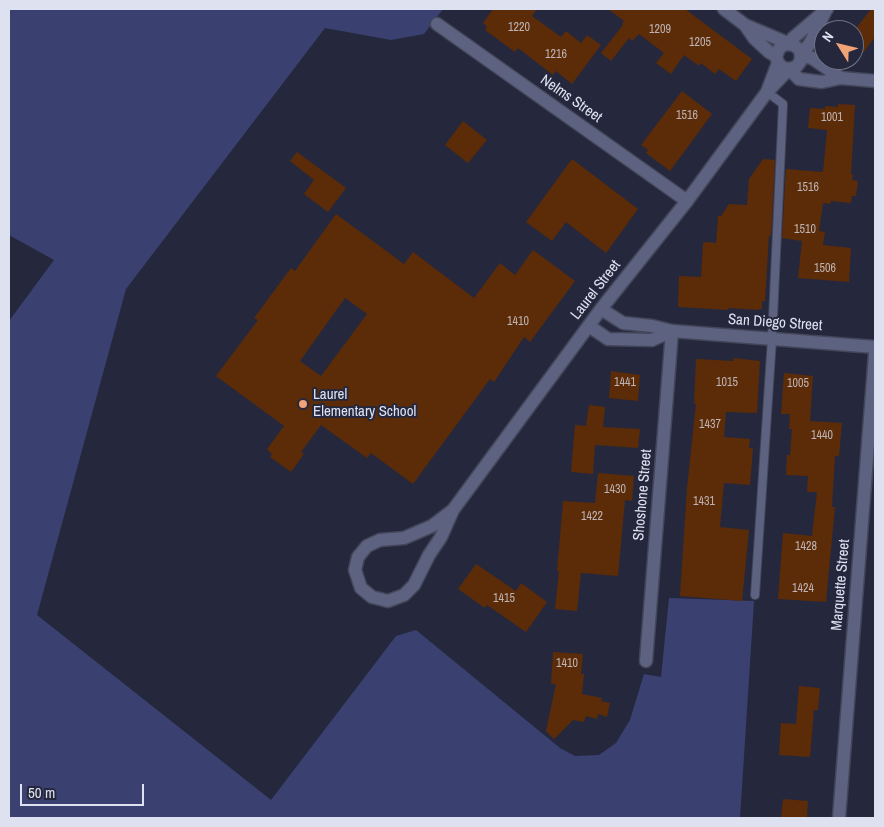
<!DOCTYPE html>
<html>
<head>
<meta charset="utf-8">
<style>
  body { margin:0 }
  #map { position:relative; width:884px; height:827px; overflow:hidden; background:#25283d; font-family:"Archivo Narrow",sans-serif }
  canvas { display:block }
  .frame { position:absolute; inset:0; border:10px solid #dee1ef; pointer-events:none }
  .north { position:absolute; left:814px; top:20px; width:50px; height:50px; box-sizing:border-box; background:#25283d; border:1px solid #6f7284; border-radius:50%; rotate:306deg; font-size:14px; font-weight:700; line-height:20px; text-align:center; color:#dee1ef }
  .north::after { content:''; display:block; margin:auto; width:18px; height:22px; background:#efa376; clip-path:polygon(50% 0,100% 100%,50% 72%,0 100%) }
  .scale { position:absolute; left:20px; top:784px; width:124px; height:22px; box-sizing:border-box; border:2px solid #dee1ef; border-top:0; padding-left:6px; font-size:15px; line-height:18px; white-space:nowrap; color:#dee1ef; -webkit-text-stroke:4px #25283d; paint-order:stroke }
</style>
</head>
<body>
<div id="map">
<canvas width="884" height="827"></canvas>
<div class="frame"></div>
<div class="north">N</div>
<div class="scale">50 m</div>
</div>
<script>
const g = document.querySelector('canvas').getContext('2d');
g.lineJoin = 'round';
function paint(path, color) { g.fillStyle = color; g.fill(path, 'evenodd'); }
const toPath = rows => new Path2D(rows.map(r => 'M' + r).join(''));
function trace(path, color, width, dash) { g.strokeStyle = color; g.lineWidth = width; g.lineCap = dash ? 'butt' : 'round'; g.setLineDash(dash || []); g.stroke(path); }
function drawText(font, color, halo, rows, align = 'center') {
  g.font = font + ' "Archivo Narrow",sans-serif'; g.lineWidth = 4; g.setLineDash([]); g.textBaseline = 'middle'; g.strokeStyle = halo; g.fillStyle = color; for (const [text, x, y, turn = 0] of rows) {
    g.save(); g.translate(x, y); g.rotate((+turn || 0) * Math.PI / 180); g.textAlign = isNaN(turn) ? turn : align; if (halo) g.strokeText(text, 0, 0); g.fillText(text, 0, 0); g.restore();
  }
}
paint(toPath([
  [9,9,443,9,424,34,391,40,325,28,126,289,37,615,271,800,396,636,416,630,560,748,575,756,599,755,616,743,630,720,644,674,661,677,669,598,754,601,740,818,9,818,9,321,54,260,9,235]
]), '#3a4170');
paint(toPath([
  [493,9,537,9,532,16,561,37,566,31,581,43,587,35,601,45,572,84,556,71,553,75,518,48,515,52,485,30,487,27,483,23],
  [608,9,685,9,752,59,736,81,719,69,715,74,701,63,699,66,684,55,671,74,656,63,664,53,639,34,632,41,629,38,611,61,601,53,623,25,622,24,624,21],
  [871,9,875,9,875,37,863,53,854,46,854,31],
  [682,91,712,114,670,171,646,153,648,150,641,145],
  [838,104,855,105,851,174,853,175,852,180,858,181,856,196,852,196,851,203,831,201,831,204,823,203,819,231,825,232,823,245,851,248,849,282,798,278,802,241,782,238,786,169,823,172,827,130,808,128,810,108,825,109,825,106,838,107],
  [463,121,487,140,468,163,445,145],
  [297,152,346,188,328,212,304,194,314,180,290,161],
  [572,159,638,209,606,253,566,222,552,241,526,222],
  [763,159,775,160,771,236,769,235,765,301,762,301,762,309,758,309,758,310,728,308,728,310,678,307,679,276,701,277,703,243,705,242,716,243,718,216,721,216,729,204,747,205,749,179],
  [336,214,404,264,413,252,474,298,500,263,515,275,533,250,575,281,530,342,524,337,494,382,490,379,413,484,371,453,367,458,321,425,301,452,304,454,291,472,270,457,272,454,267,449,284,426,216,376,258,320,254,318,291,268,295,271],
  [345,298,367,314,321,376,300,361],
  [734,358,760,361,757,413,726,412,724,437,750,439,749,448,753,448,750,485,724,483,720,527,749,530,742,601,680,596,687,488,696,404,694,404,696,359,733,361],
  [611,371,640,375,638,401,609,398],
  [784,373,813,376,810,421,842,423,839,456,835,456,832,507,835,507,826,602,778,599,783,533,812,536,817,492,807,492,808,476,786,475,787,455,790,455,792,429,789,429,790,414,781,414],
  [589,405,605,407,603,427,640,429,638,448,595,445,593,474,571,472,575,425,586,426],
  [598,473,634,476,632,501,625,500,618,576,581,573,577,611,555,609,559,571,557,571,563,501,595,503],
  [476,564,516,591,521,583,547,602,526,632,487,605,485,608,482,606,458,589],
  [553,652,583,654,581,674,584,674,582,694,602,698,601,701,610,703,607,717,598,714,597,719,586,716,584,722,573,720,554,739,546,731,556,684,551,684],
  [799,686,820,688,818,710,814,710,810,757,779,755,781,723,796,724],
  [783,799,808,801,807,818,781,818]
]), '#5c2b07');
const service = toPath([
  [755,595,772,339,783,104,767,92]
]);
const minor = toPath([
  [724,9,745,25],
  [437,24,687,201],
  [776,56,769,52,754,38,745,25,790,44],
  [789,69,799,79,822,82,841,78,812,58,801,56],
  [841,78,875,81],
  [646,661,672,331],
  [839,818,875,354]
]);
const tertiary = toPath([
  [790,44,795,46,800,50,801,56,800,62,796,67,789,69,783,68,778,63,776,56,779,49,783,45,790,44,793,38,827,9],
  [801,56,810,43,825,12],
  [778,63,767,92,789,69],
  [601,309,623,323,652,326,672,331,875,347],
  [589,326,608,339,652,340,672,331],
  [453,510,432,526,404,538,380,540,367,546,358,557,355,570,361,588,372,597,388,601,404,595,414,585,429,555,441,537,453,510,601,309,687,201,767,92]
]);
trace(service, '#434659', 10);
trace(minor, '#434659', 15);
trace(tertiary, '#434659', 15);
trace(service, '#5d6280', 8);
trace(minor, '#5d6280', 12);
trace(tertiary, '#5d6280', 12);
for (const [x, y, r, color] of [
  [303,404,5,"#efa376"]
]) { const dot = new Path2D(); dot.arc(x, y, r, 0, 2 * Math.PI); g.fillStyle = color; g.fill(dot); trace(dot, '#25283d', 2); }
drawText('12px', '#beb4b5', null, [
  ["1220",519,28],
  ["1209",660,30],
  ["1205",700,43],
  ["1216",556,55],
  ["1516",687,116],
  ["1001",832,118],
  ["1516",808,188],
  ["1510",805,230],
  ["1506",825,269],
  ["1410",518,322],
  ["1441",625,383],
  ["1015",727,383],
  ["1005",798,384],
  ["1437",710,425],
  ["1440",822,436],
  ["1430",615,490],
  ["1431",704,502],
  ["1422",592,517],
  ["1428",806,547],
  ["1424",803,589],
  ["1415",504,599],
  ["1410",567,664]
]);
drawText('15px', '#dee1ef', '#25283d', [
  ["Nelms Street",571,99,35],
  ["Laurel Street",596,290,-52],
  ["San Diego Street",775,323,4],
  ["Shoshone Street",643,495,-85],
  ["Marquette Street",841,585,-85]
]);
drawText('15px', '#dee1ef', '#25283d', [
  ["Laurel",313,395],
  ["Elementary School",313,412]
], 'left');
</script>
</body>
</html>
